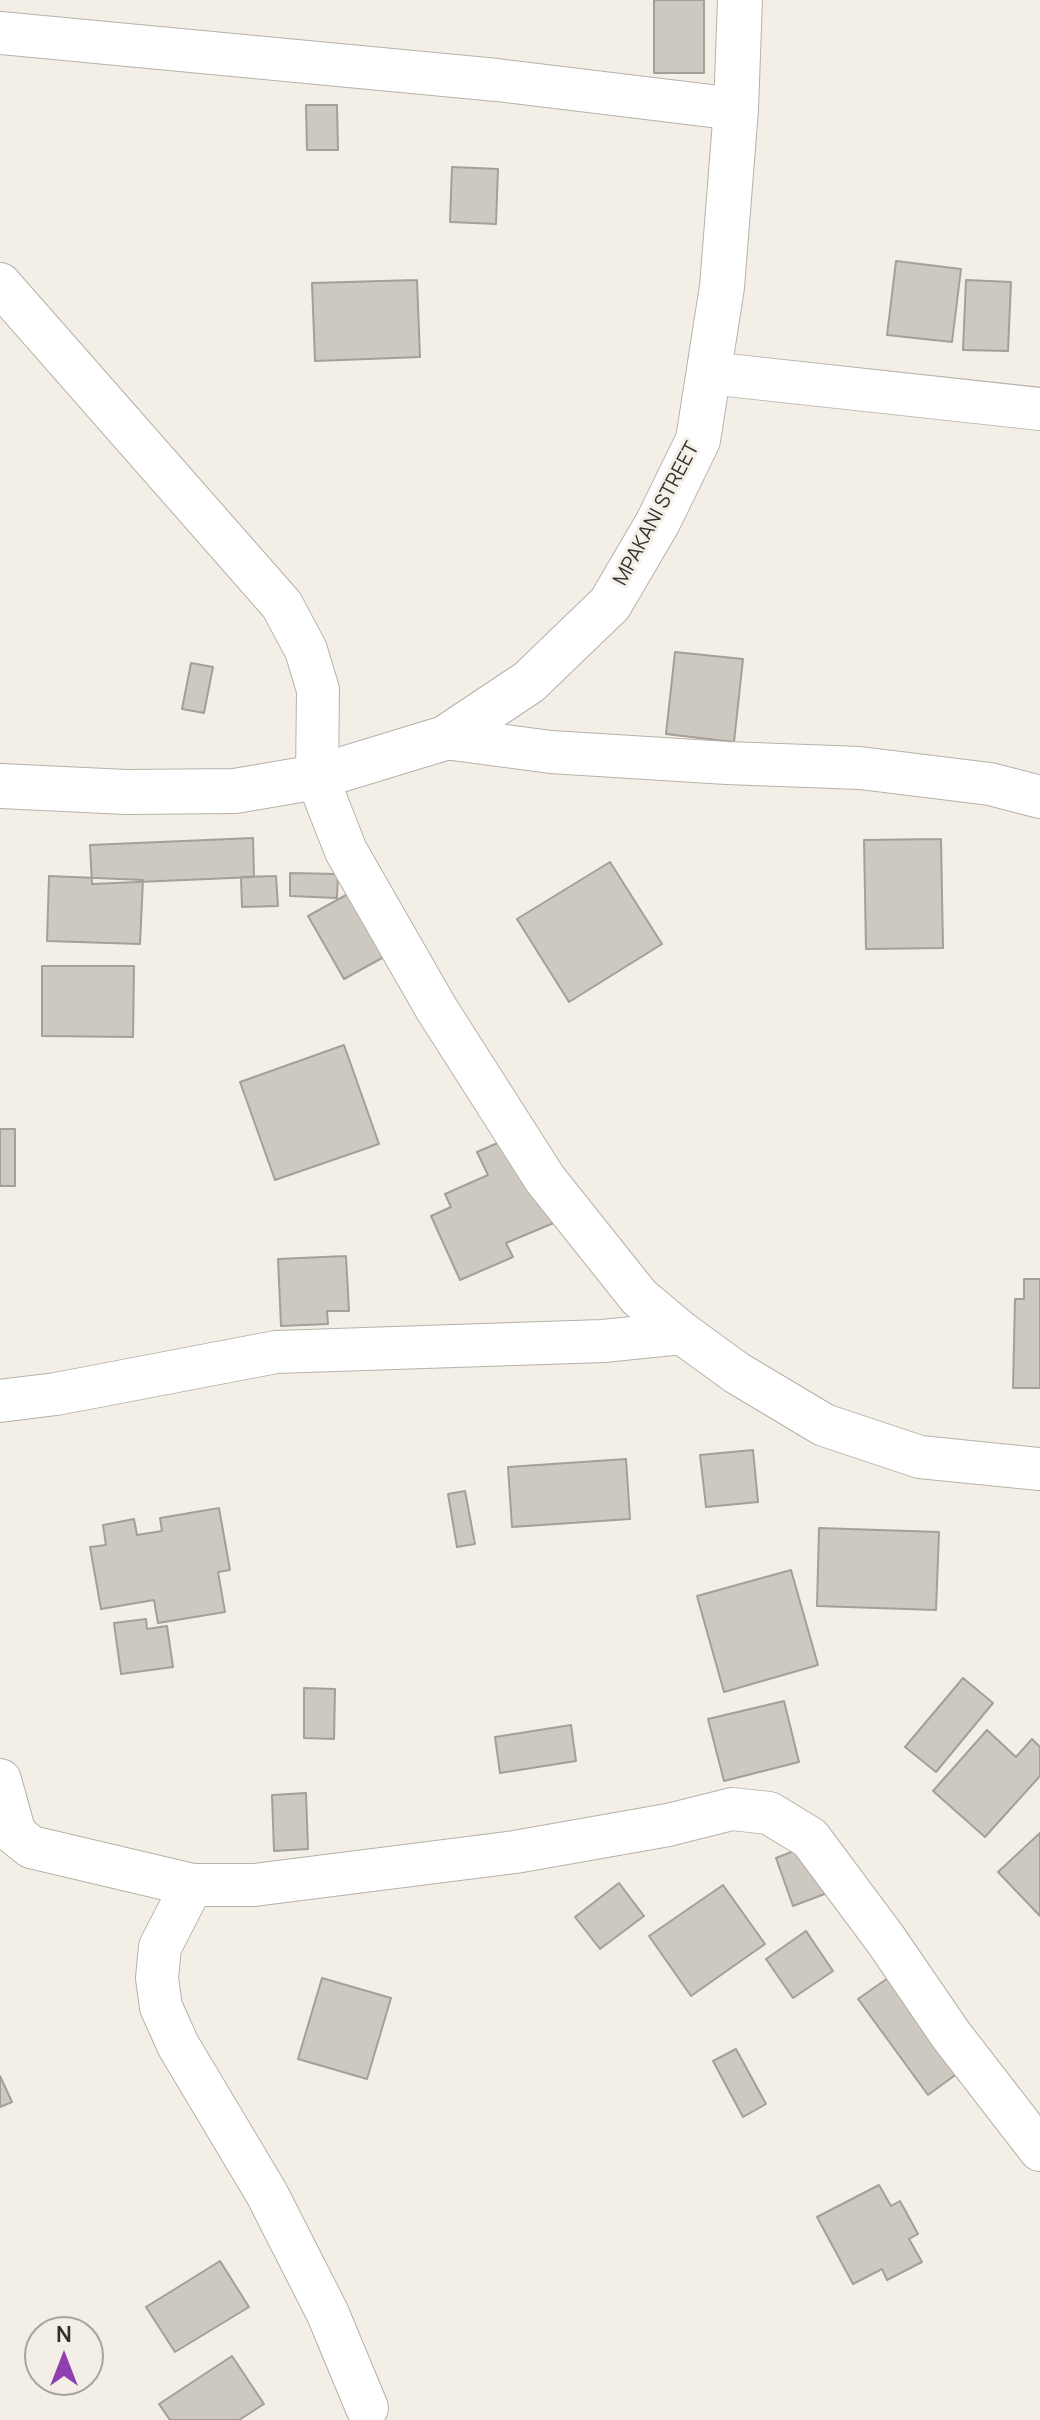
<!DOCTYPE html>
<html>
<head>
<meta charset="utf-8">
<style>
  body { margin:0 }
  #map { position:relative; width:1040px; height:2420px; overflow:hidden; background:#f4efe6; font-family:Manrope,sans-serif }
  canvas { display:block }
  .north { position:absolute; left:24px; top:2316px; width:80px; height:80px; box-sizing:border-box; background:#f4efe6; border:2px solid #a7a39c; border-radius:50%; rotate:0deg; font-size:22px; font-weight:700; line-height:32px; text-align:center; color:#33312e }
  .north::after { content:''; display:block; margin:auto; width:28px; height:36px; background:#903faf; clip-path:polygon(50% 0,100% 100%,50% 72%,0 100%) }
</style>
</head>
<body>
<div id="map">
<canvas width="1040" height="2420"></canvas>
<div class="north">N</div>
</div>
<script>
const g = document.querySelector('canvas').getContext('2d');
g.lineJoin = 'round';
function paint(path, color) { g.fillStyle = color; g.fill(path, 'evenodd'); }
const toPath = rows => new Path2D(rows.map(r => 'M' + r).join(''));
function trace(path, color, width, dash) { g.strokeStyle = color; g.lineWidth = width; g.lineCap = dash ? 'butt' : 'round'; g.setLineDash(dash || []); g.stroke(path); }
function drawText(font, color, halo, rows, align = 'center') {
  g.font = font + ' Manrope,sans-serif'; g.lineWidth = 6; g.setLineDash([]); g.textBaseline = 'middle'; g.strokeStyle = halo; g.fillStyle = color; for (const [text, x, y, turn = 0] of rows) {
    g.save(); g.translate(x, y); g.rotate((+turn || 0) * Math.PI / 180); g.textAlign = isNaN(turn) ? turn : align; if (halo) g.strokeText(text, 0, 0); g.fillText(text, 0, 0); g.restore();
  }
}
const building = toPath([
  [654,0,704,0,704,73,654,73,654,0],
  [306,105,337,105,338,150,307,150,306,105],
  [452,167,498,169,496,224,450,222,452,167],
  [896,261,961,269,952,342,887,335,896,261],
  [417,280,420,357,315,361,312,283,417,280],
  [966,280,1011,282,1008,351,963,350,966,280],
  [675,652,743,659,734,742,666,734,675,652],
  [191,663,213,667,204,713,182,709,191,663],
  [253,838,254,877,92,884,90,845,253,838],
  [941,839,943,948,866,949,864,840,941,839],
  [610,862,662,944,569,1002,517,919,610,862],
  [290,873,338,874,337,898,290,896,290,873],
  [49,876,143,880,140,944,47,941,49,876],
  [276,876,278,906,242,907,241,877,276,876],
  [357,889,391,953,344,979,308,916,357,889],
  [42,966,134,966,133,1037,42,1036,42,966],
  [344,1045,379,1144,275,1180,240,1082,344,1045],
  [0,1129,15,1129,15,1186,0,1186,0,1129],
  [516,1135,556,1222,506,1243,513,1257,460,1280,431,1216,451,1207,445,1194,488,1175,477,1152,516,1135],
  [346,1256,349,1311,327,1311,328,1324,281,1326,278,1259,346,1256],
  [1024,1279,1040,1279,1040,1388,1013,1388,1015,1299,1024,1299,1024,1279],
  [753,1450,758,1502,706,1507,700,1455,753,1450],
  [626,1459,630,1519,512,1527,508,1467,626,1459],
  [465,1491,475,1544,457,1547,448,1494,465,1491],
  [219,1508,230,1570,218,1572,225,1612,158,1623,154,1600,101,1609,90,1547,106,1545,103,1525,134,1519,137,1535,162,1531,160,1518,219,1508],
  [819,1528,939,1532,936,1610,817,1606,819,1528],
  [791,1570,818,1665,724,1692,697,1596,791,1570],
  [146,1619,147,1629,167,1626,173,1667,121,1674,114,1623,146,1619],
  [963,1678,993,1703,936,1772,905,1747,963,1678],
  [304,1688,335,1689,334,1739,304,1738,304,1688],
  [784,1701,799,1762,724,1781,708,1719,784,1701],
  [571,1725,576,1761,500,1773,495,1737,571,1725],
  [987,1730,1016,1757,1032,1739,1040,1747,1040,1776,985,1837,933,1791,987,1730],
  [306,1793,308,1849,274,1851,272,1795,306,1793],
  [1040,1833,1040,1916,998,1872,1040,1833],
  [812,1844,830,1892,793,1906,776,1858,812,1844],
  [619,1883,644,1916,600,1949,575,1917,619,1883],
  [723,1885,765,1944,691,1996,649,1936,723,1885],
  [806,1931,833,1971,793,1998,766,1959,806,1931],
  [322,1978,391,1998,367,2079,298,2059,322,1978],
  [888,1978,958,2073,928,2095,858,1999,888,1978],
  [736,2049,766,2104,743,2117,713,2061,736,2049],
  [0,2076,12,2102,0,2107,0,2076],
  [879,2185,891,2206,900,2201,918,2234,909,2239,922,2262,887,2280,882,2269,853,2284,817,2217,879,2185],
  [220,2261,249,2307,175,2352,146,2307,220,2261],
  [232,2356,264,2404,239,2420,170,2420,159,2404,232,2356]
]);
paint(building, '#cdc8c0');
trace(building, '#a49f97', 2);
const street = toPath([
  [0,33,497,80,736,109],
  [0,284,282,605,306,650,318,690,317,777,346,851,436,1008,545,1179,639,1297,682,1333,737,1373,824,1425,920,1457,1040,1469],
  [709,373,1040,409],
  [445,738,551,752,727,763,860,768,990,784,1040,797],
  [0,1401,56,1394,276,1352,603,1341,682,1333],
  [0,1780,15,1834,31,1847,192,1885,254,1885,515,1852,668,1825,732,1809,769,1813,810,1838,886,1940,951,2035,1040,2150],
  [192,1885,160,1947,157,1978,161,2007,178,2045,267,2194,328,2314,367,2408]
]);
const secondary = toPath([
  [0,786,126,792,235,791,317,777,445,738,529,682,610,604,658,522,698,440,722,287,736,109,740,0]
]);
trace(street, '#b6b1a9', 44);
trace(secondary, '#b6b1a9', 46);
trace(street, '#fff', 42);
trace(secondary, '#fff', 44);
drawText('20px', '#33312e', '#f4efe6', [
  ["MPAKANI STREET",657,514,-62]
]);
</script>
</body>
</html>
